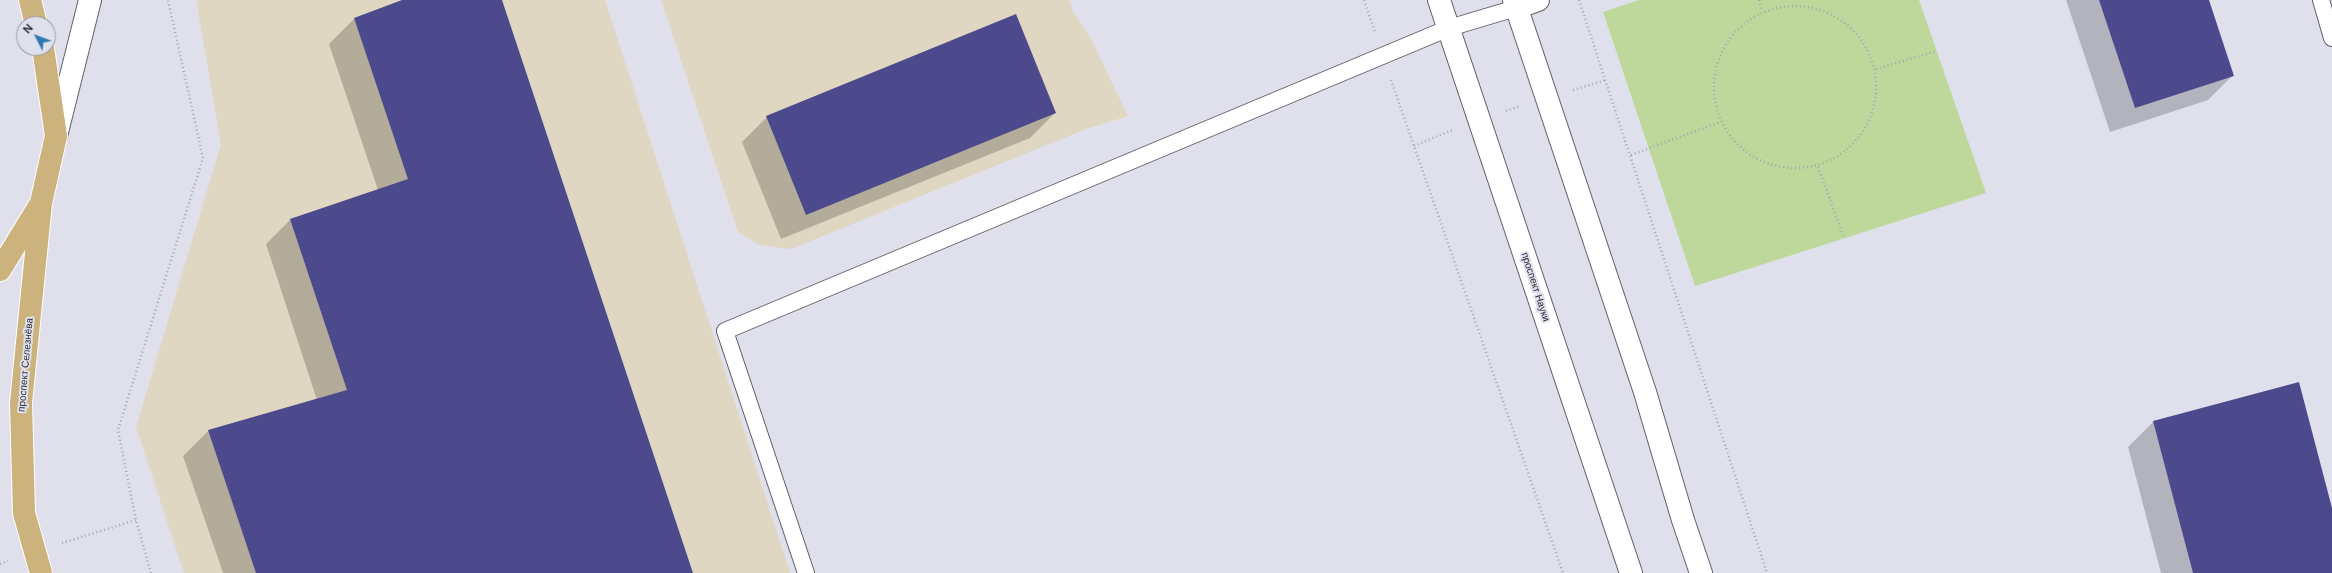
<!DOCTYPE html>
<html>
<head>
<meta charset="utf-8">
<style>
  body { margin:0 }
  #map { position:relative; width:2332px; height:573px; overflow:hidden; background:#dfe0ec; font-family:"DM Sans",sans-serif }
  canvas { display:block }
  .north { position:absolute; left:16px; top:16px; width:40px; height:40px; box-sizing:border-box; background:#dfe0ec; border:1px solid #9697a0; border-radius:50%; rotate:312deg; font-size:11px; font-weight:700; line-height:16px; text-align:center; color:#28292d }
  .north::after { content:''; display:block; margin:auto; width:14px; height:18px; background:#327baf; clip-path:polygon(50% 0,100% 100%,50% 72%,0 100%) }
</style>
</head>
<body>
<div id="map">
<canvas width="2332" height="573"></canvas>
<div class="north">N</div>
</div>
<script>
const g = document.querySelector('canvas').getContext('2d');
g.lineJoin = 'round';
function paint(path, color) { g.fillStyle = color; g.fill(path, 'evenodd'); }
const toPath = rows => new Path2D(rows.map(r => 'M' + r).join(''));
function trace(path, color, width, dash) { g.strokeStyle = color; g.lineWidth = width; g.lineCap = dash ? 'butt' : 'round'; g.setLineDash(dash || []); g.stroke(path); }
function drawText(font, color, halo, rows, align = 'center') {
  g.font = font + ' "DM Sans",sans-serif'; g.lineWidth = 4; g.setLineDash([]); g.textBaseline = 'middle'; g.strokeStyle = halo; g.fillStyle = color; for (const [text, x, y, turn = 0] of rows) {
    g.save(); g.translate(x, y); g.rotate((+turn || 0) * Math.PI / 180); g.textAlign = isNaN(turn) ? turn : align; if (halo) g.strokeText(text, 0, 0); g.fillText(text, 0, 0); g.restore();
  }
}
paint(toPath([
  [196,0,605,0,790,573,184,573,136,427,221,144],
  [661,0,1069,0,1073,11,1092,41,1128,116,1086,129,791,249,759,245,738,232]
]), '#e0d7c2');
paint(toPath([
  [1639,0,1919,0,1986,193,1695,286,1603,12]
]), '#bdd89a');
paint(toPath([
  [405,0,501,0,692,573,223,573,183,456,208,431,317,400,266,244,291,219,378,190,329,44,354,19],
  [2066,0,2208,0,2233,75,2208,100,2110,132],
  [1055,113,1030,138,781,239,742,142,767,117],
  [2298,384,2332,512,2332,573,2161,573,2128,447,2153,422]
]), '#0003');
paint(toPath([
  [402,0,502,0,693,573,256,573,208,430,347,390,290,219,408,179,354,18],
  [2099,0,2209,0,2234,76,2135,108],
  [1016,14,1056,113,806,215,766,116],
  [2299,382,2332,508,2332,573,2193,573,2153,421]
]), '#4c4a8c');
const service = toPath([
  [2321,0,2332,38],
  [806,573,725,331,1449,28,1516,8]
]);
const minor = toPath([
  [1516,8,1538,0],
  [56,136,90,0]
]);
const tertiary = toPath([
  [1439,0,1631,573],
  [1514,0,1645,392,1683,520,1701,573]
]);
const primary = toPath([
  [30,0,36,24],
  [41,203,21,403,24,513,41,573],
  [0,270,41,203,56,136,43,48]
]);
trace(service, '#5f6069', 18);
trace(minor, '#5f6069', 24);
trace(tertiary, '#5f6069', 24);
trace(primary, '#fff', 24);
trace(toPath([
  [1364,0,1375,32],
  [1579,0,1767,573],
  [1759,0,1762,11],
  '1714 87a81 81 0 1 1 162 0a81 81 0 1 1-162 0Z',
  [1876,69,1937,51],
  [1391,80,1563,573],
  [1573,90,1606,80],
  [1506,111,1520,106],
  [1414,146,1452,130],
  [1631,155,1720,122],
  [1818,167,1844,238],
  [62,543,136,520],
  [0,564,8,561],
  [151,573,136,520,118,430,203,158,168,0]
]), '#a6a7b0', 2.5, [1, 3]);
trace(service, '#fff', 16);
trace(minor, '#fff', 22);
trace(tertiary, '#fff', 22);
trace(primary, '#ccb27d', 22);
drawText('10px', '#28292d', '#dfe0ec', [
  ["проспект Науки",1535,287,72],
  ["проспект Селезнёва",26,365,-85]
]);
</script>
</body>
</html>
